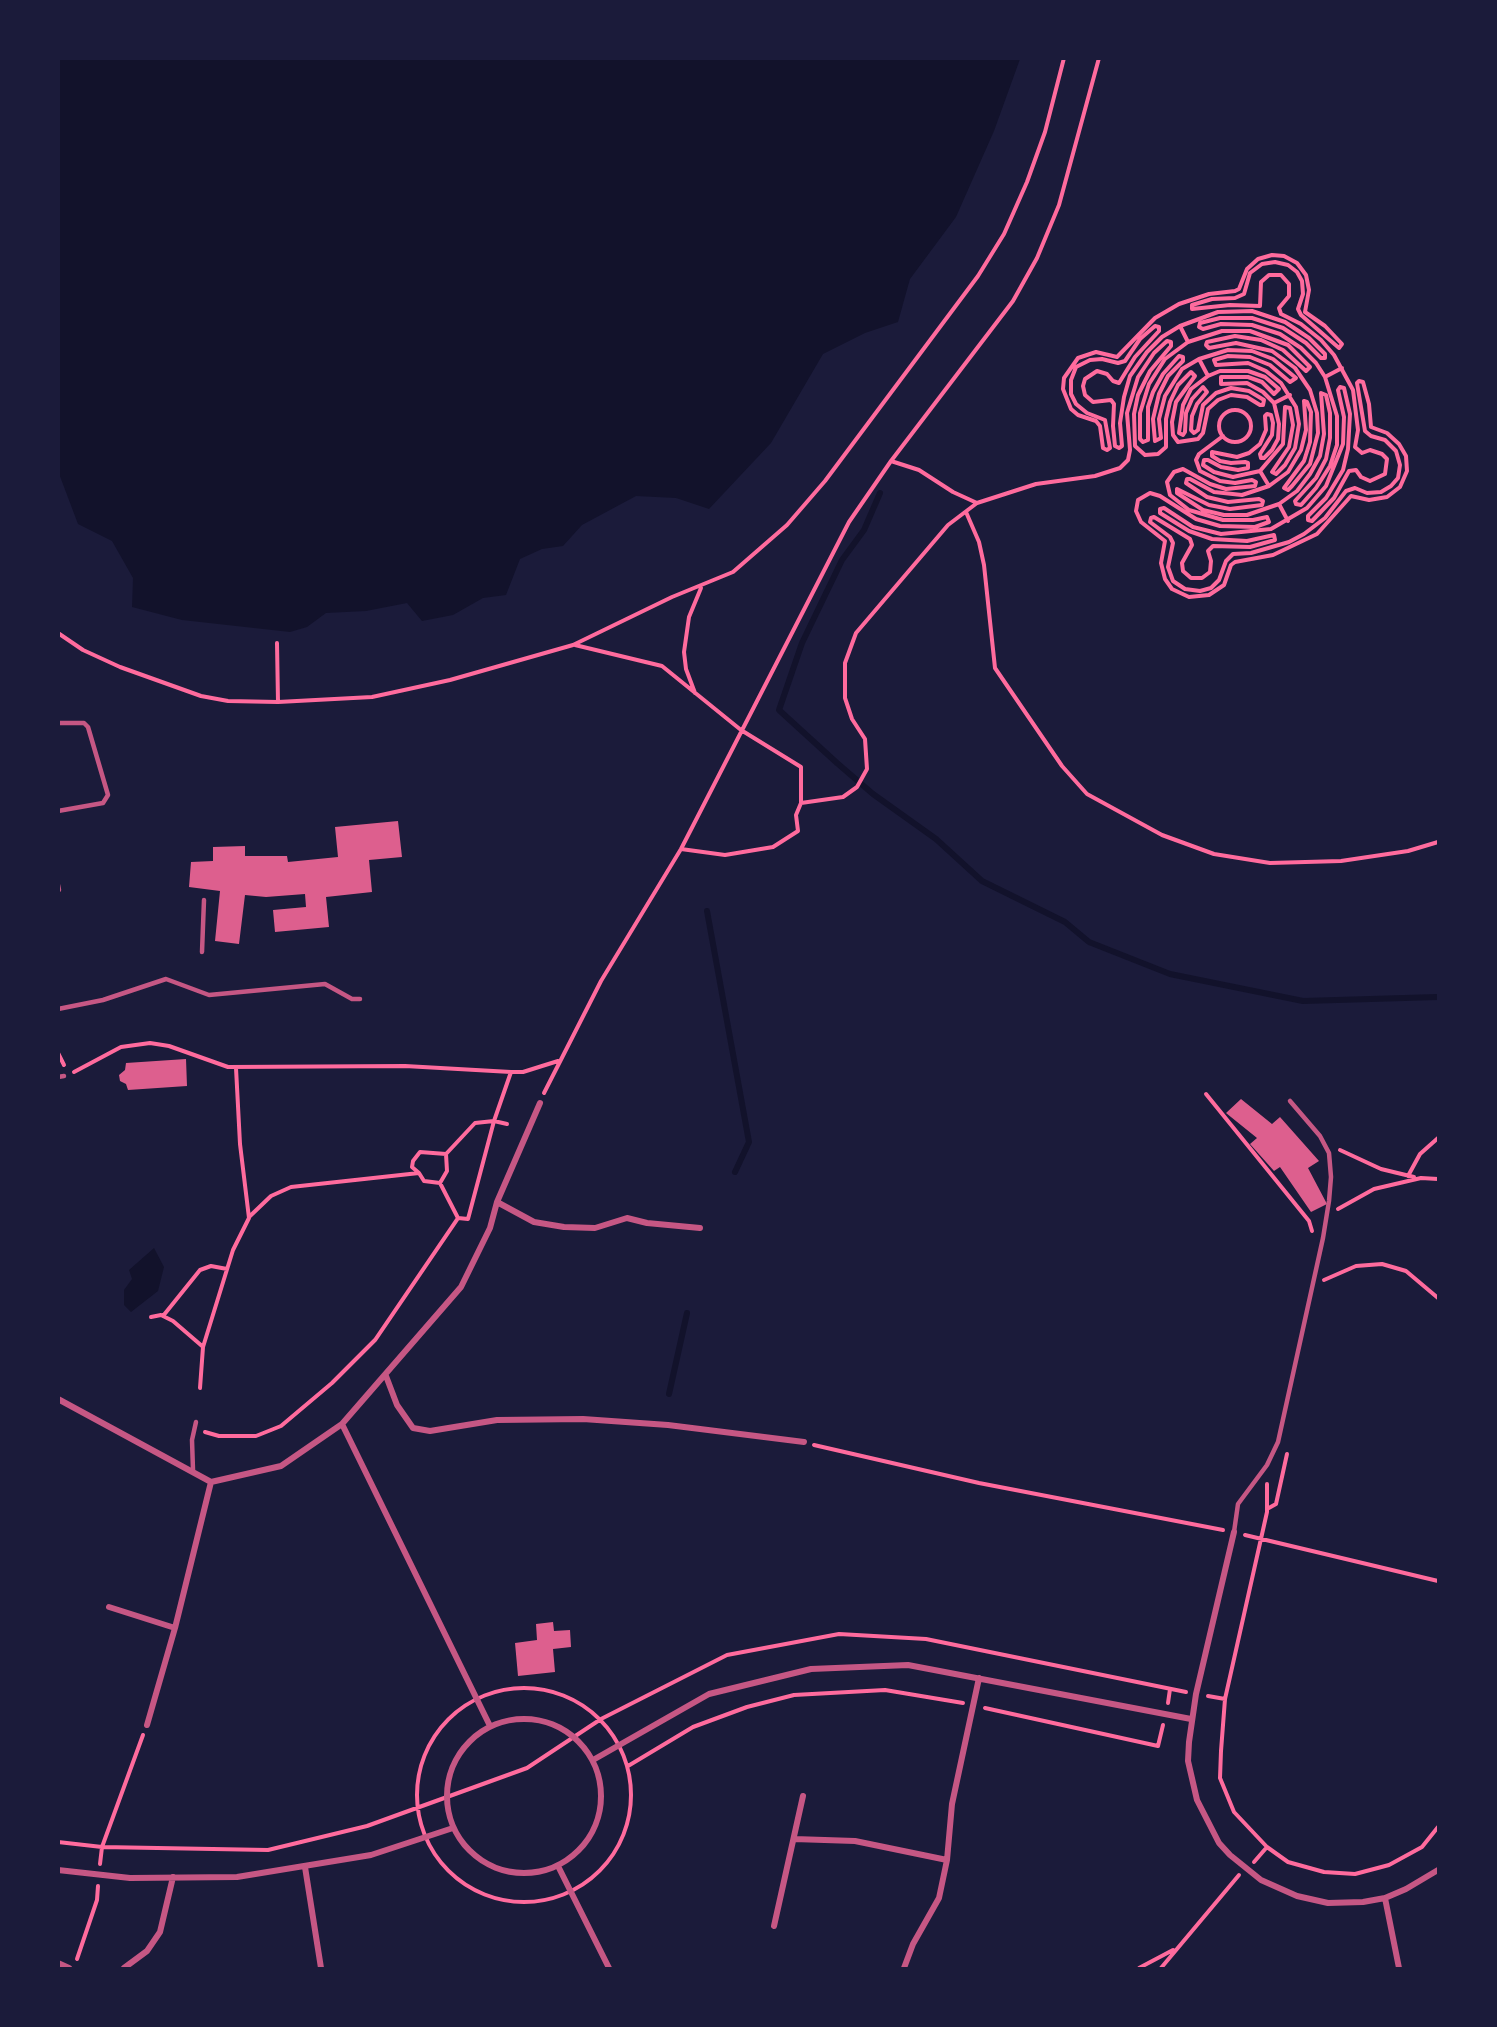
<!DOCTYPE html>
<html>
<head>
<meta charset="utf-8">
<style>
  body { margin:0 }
  #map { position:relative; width:1497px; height:2027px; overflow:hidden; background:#1b1b3a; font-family:Montserrat,sans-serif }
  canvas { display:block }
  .frame { position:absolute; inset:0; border:60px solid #1b1b3a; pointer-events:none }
</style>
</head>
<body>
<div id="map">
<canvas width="1497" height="2027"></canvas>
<div class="frame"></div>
</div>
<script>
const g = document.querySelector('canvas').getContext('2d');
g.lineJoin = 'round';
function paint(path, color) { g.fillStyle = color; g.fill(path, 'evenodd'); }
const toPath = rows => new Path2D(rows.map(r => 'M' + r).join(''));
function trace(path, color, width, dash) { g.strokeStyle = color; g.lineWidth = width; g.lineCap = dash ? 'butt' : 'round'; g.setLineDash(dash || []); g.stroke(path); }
paint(toPath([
  [59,58,1020,58,1020,59,994,131,956,217,910,279,898,322,865,333,823,354,771,443,709,509,676,498,636,496,582,525,563,546,542,549,520,559,506,595,483,598,453,615,422,621,407,603,366,611,326,613,307,627,290,632,182,620,132,607,133,578,112,541,78,524,58,471],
  [154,1248,164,1267,158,1291,131,1312,124,1305,124,1290,132,1279,129,1270]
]), '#12122b');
trace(toPath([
  [880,493,864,530,842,560,802,643,779,710,837,763,873,794,936,839,982,881,1065,922,1089,942,1170,974,1303,1001,1438,997],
  [707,911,749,1142,735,1172],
  [669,1394,687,1313]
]), '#12122b', 6);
paint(toPath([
  [398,821,402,857,369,860,372,892,326,897,329,927,275,932,273,910,306,907,305,894,266,897,245,895,239,944,215,941,220,891,189,887,191,862,213,861,213,847,245,846,245,856,287,856,288,862,338,857,335,827],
  [186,1059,187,1086,128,1090,126,1084,120,1081,119,1075,125,1070,126,1063],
  [1241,1099,1272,1124,1280,1117,1319,1161,1308,1168,1327,1204,1311,1212,1280,1167,1274,1171,1250,1144,1257,1138,1226,1113],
  [553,1622,554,1631,570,1630,571,1647,553,1649,555,1672,518,1676,515,1643,537,1640,536,1624]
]), '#dd5f8e');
trace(toPath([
  [1180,326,1218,312,1252,311,1285,322,1309,338,1325,354,1325,358,1321,358,1306,343,1283,328,1252,318,1220,318,1200,323,1199,327,1203,329,1221,324,1252,325,1280,334,1301,348,1316,363,1325,377],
  [1188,342,1222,331,1250,331,1288,345,1310,367,1306,371,1283,350,1261,340,1235,336,1207,342,1206,345,1209,348,1236,343,1272,351,1295,368,1310,390,1317,413,1318,433,1310,464,1292,486,1288,490,1284,488,1304,461,1310,442,1311,412,1307,402,1304,401,1306,430,1301,450,1288,472,1269,486],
  [1199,359,1228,350,1252,351,1273,359,1296,378,1290,382,1270,365,1250,357,1228,356,1214,360,1216,365,1248,363,1266,371,1281,383,1296,407,1299,424,1295,448,1285,465,1276,474,1272,472,1289,447,1293,425,1290,408,1285,407,1283,444,1260,471],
  [1208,376,1220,371,1248,371,1265,377,1279,389,1274,394,1262,382,1248,377,1221,377,1221,384,1247,383,1263,392,1274,403,1279,424,1278,439,1272,450,1264,458,1261,458,1260,454,1272,435,1273,423,1271,415,1267,414,1265,416,1266,430,1260,444,1249,453,1237,457,1212,452,1212,456,1220,461,1231,463,1245,462,1248,463,1248,468,1238,470,1221,467,1208,460,1204,460,1203,465,1214,472,1233,477,1260,471,1269,486,1242,495,1214,492,1190,479,1187,479,1186,483,1207,497,1228,502,1259,499,1263,501,1262,505,1230,509,1209,505,1177,489,1177,493,1203,510,1224,515,1247,515,1279,504,1297,491,1310,474,1320,456,1324,434,1321,393,1326,395,1330,413,1330,438,1326,459,1316,478,1295,501,1296,504,1301,505,1316,488,1330,466,1337,445,1337,416,1325,377,1342,368],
  [1274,403,1290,395],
  '1219 426a16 16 0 1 1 32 0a16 16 0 1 1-32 0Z',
  [891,461,919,470,953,492,977,503,1036,484,1095,476,1120,468,1128,460,1130,450,1127,413,1138,377,1154,353,1167,341,1171,342,1171,346,1150,371,1138,395,1134,414,1135,446,1145,455,1158,454,1166,447,1166,419,1170,402,1178,385,1191,372,1195,376,1176,402,1172,422,1173,435,1178,442,1198,439,1203,433,1208,409,1218,400,1231,395,1247,397,1260,405,1263,405,1264,400,1249,391,1231,388,1216,393,1203,405,1198,430,1194,433,1191,430,1192,416,1197,404,1207,392,1203,387,1192,399,1186,413,1185,432,1183,435,1179,433,1183,405,1191,389,1208,376,1199,359,1182,369,1165,396,1159,419,1161,438,1155,441,1153,419,1159,394,1168,376,1183,361,1183,357,1179,356,1163,374,1153,392,1148,407,1148,440,1143,442,1140,439,1140,413,1149,384,1165,359,1188,342,1180,326,1162,337,1147,352,1130,376,1124,397,1120,423,1122,446,1119,448,1115,446,1113,426,1114,404,1111,400,1093,402,1085,395,1083,386,1085,379,1097,371,1107,374,1113,381,1119,383,1135,357,1159,331,1159,327,1155,326,1140,339,1125,361,1118,363,1102,359,1090,360,1076,367,1071,380,1071,394,1076,404,1087,413,1105,420,1110,448,1107,450,1103,448,1100,426,1096,421,1078,415,1071,409,1063,389,1064,378,1078,358,1096,352,1117,357,1155,318,1179,304,1209,294,1235,291,1239,289,1247,269,1258,259,1272,255,1284,256,1297,263,1306,275,1309,290,1305,312,1325,326,1342,344,1339,348,1301,315,1298,309,1303,294,1302,281,1297,272,1288,265,1275,262,1262,264,1250,273,1244,294,1235,298,1212,299,1192,305,1192,309,1230,305,1260,306,1261,282,1269,275,1281,275,1289,284,1289,296,1279,308,1281,314,1301,324,1321,340,1334,355,1353,390,1358,430,1355,447,1362,453,1370,450,1382,454,1387,459,1385,474,1370,481,1361,477,1356,470,1349,471,1334,498,1312,521,1308,520,1308,516,1326,498,1343,470,1348,449,1350,414,1344,388,1340,387,1338,390,1344,417,1343,444,1326,486,1307,508,1271,529,1221,534,1193,527,1164,508,1160,509,1160,513,1189,531,1212,539,1247,541,1274,535,1275,540,1250,547,1213,546,1208,551,1211,561,1210,572,1202,578,1191,578,1183,571,1182,563,1192,545,1190,539,1154,517,1151,518,1150,522,1170,537,1173,543,1168,567,1173,581,1185,589,1200,591,1211,588,1219,580,1226,561,1233,554,1251,553,1289,542,1304,534,1325,518,1346,491,1355,488,1367,493,1381,492,1391,486,1398,478,1400,465,1396,451,1385,440,1371,436,1365,431,1357,383,1359,381,1363,382,1369,404,1371,427,1387,433,1399,444,1406,456,1407,471,1400,487,1387,497,1369,500,1351,496,1317,534,1273,555,1235,562,1231,565,1224,585,1209,595,1189,597,1172,589,1165,579,1161,563,1165,541,1141,522,1136,511,1138,500,1150,493,1160,496,1196,519,1220,526,1255,527,1269,522,1267,517,1253,520,1223,520,1189,510,1170,495,1167,482,1174,472,1183,469,1210,484,1226,489,1255,486,1256,482,1252,480,1235,483,1220,481,1200,471,1196,460,1199,454,1223,436],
  [1279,504,1288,521],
  [966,512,979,542,984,565,995,668,1062,766,1087,794,1162,835,1214,854,1270,863,1341,861,1408,851,1438,842],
  [58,633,83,650,120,667,201,696,228,701,278,702,372,697,450,680,573,645,672,597,733,572,787,525,825,481,978,276,1004,234,1027,182,1045,132,1064,58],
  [277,643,278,702],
  [575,645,662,666,741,730,801,767,801,803,796,815,798,831,773,847,725,855,681,849],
  [695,693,686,669,684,652,689,617,701,588],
  [801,803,843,797,857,787,867,769,865,739,852,719,845,698,845,663,856,633,948,525,977,503],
  [58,1053,64,1065],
  [74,1072,121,1047,150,1043,169,1046,228,1067,405,1066,511,1072,523,1072,558,1061],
  [544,1093,601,981,681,849,849,522,891,461,1013,301,1037,258,1059,205,1099,58],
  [1206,1094,1309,1221,1312,1231],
  [1340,1150,1381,1169,1414,1177],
  [446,1154,475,1123,494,1121,507,1124],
  [1408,1176,1420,1154,1438,1138],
  [440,1183,458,1218],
  [1338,1209,1374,1189,1421,1178,1438,1179],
  [249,1217,271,1196,291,1187,419,1173,424,1181,440,1183,447,1171,446,1154,420,1152,413,1161,412,1167,419,1173],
  [1324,1280,1356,1266,1382,1264,1406,1271,1438,1298],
  [163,1316,200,1270,211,1266,227,1269],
  [151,1317,161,1315,173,1321,202,1346],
  [200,1388,203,1347,233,1250,249,1218,240,1144,236,1068],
  [205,1432,219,1436,256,1436,281,1426,332,1383,375,1340,458,1218,468,1219,494,1121,511,1072],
  [814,1445,979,1483,1223,1530],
  [1267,1509,1276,1504,1287,1454],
  [1245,1535,1438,1581],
  '417 1795a107 107 0 1 1 214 0a107 107 0 1 1-214 0Z',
  [1208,1696,1225,1699],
  [1168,1703,1170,1689],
  [985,1708,1158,1746,1163,1725],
  [628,1766,693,1727,747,1707,794,1695,885,1690,963,1703],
  [58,1842,102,1847,268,1850,367,1826,527,1768,601,1719,727,1655,839,1634,926,1639,1186,1692],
  [1267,1847,1288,1862,1324,1872,1355,1874,1389,1865,1422,1847,1438,1827],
  [1254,1862,1267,1847,1234,1812,1220,1778,1221,1751,1225,1699,1267,1512,1267,1484],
  [100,1864,102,1847,143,1735],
  [77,1959,97,1900,98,1886],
  [1139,1968,1173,1950],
  [1161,1968,1239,1875]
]), '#ff6b9d', 4);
trace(toPath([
  [58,723,84,723,88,727,108,795,103,803,58,811],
  [58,885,59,890],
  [202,952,204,900],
  [58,1009,103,1000,166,979,209,995,325,984,352,999,360,999],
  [58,1077,64,1076],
  [193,1470,192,1440,196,1422],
  [1234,1532,1238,1504,1267,1465,1278,1442,1323,1238,1329,1201,1331,1177,1329,1153,1320,1136,1290,1101]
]), '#c65784', 4.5);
trace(toPath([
  [497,1202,534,1222,564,1227,595,1228,627,1218,647,1223,700,1228],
  [386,1376,397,1405,413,1428,430,1431,497,1420,583,1419,668,1425,804,1442],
  [58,1399,211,1482,281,1466,342,1424,461,1287,490,1228,497,1202,540,1103],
  [342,1424,490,1726],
  [1234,1532,1196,1694,1189,1742,1188,1761,1197,1800,1219,1843,1230,1855,1261,1880,1297,1896,1328,1903,1363,1902,1385,1898,1406,1889,1438,1870],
  [109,1607,175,1628],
  '447 1796a77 77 0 1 1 154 0a77 77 0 1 1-154 0Z',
  [147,1725,175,1628,211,1482],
  [593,1760,709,1694,811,1669,908,1665,1191,1719],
  [794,1839,855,1841,947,1860],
  [558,1866,609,1968],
  [305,1867,321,1968],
  [58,1870,130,1878,237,1877,371,1855,453,1828],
  [1385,1898,1399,1968],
  [774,1926,803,1796],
  [58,1963,69,1968],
  [124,1968,147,1951,160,1932,173,1877],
  [904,1968,913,1944,939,1898,947,1860,952,1804,979,1678]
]), '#c65784', 6);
</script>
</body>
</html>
